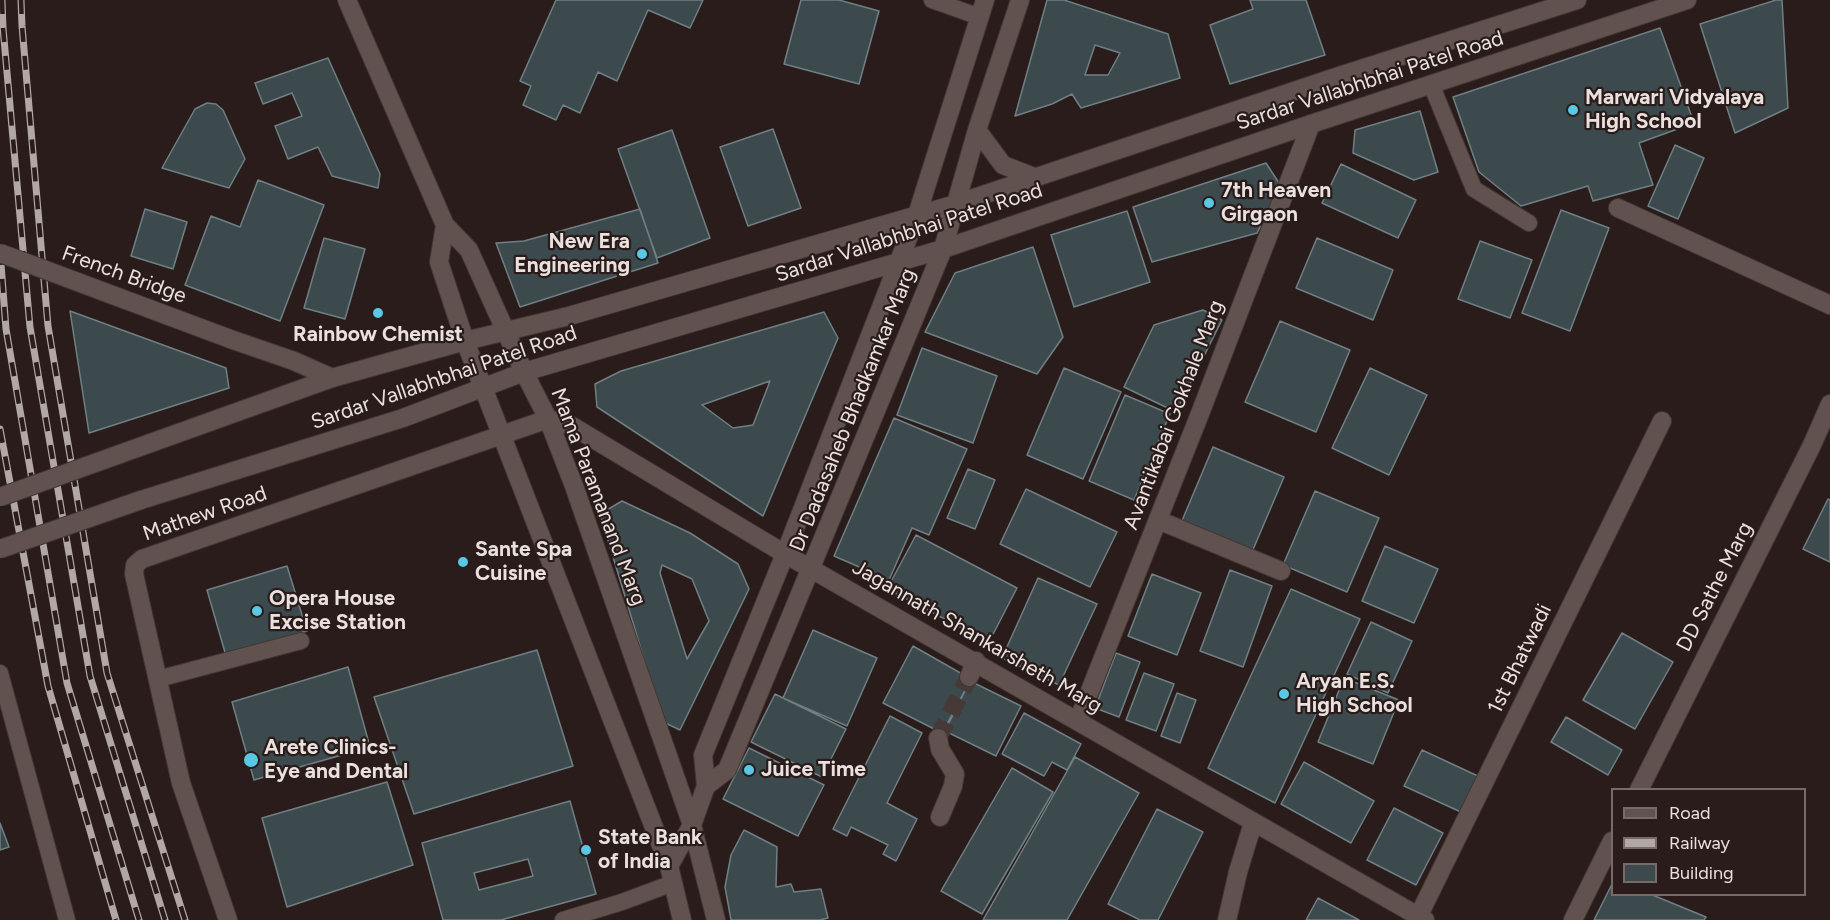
<!DOCTYPE html>
<html>
<head>
<meta charset="utf-8">
<style>
  body { margin:0 }
  #map { position:relative; width:1830px; height:920px; overflow:hidden; background:#291c1a; font-family:Figtree,sans-serif }
  canvas { display:block }
  .legend { position:absolute; left:1611px; top:788px; width:195px; height:108px; box-sizing:border-box; background:#291c1a; border:2px solid #766b69; margin:0; padding:8px 10px; list-style:none; font-size:18px; color:#eae1df }
  .legend li { display:flex; align-items:center; gap:12px; height:30px }
  .legend b { width:30px; border:2px solid #766b69 }
</style>
</head>
<body>
<div id="map">
<canvas width="1830" height="920"></canvas>
<ul class="legend">
<li><b style="height:8px;background:#61524f"></b>Road</li>
<li><b style="height:8px;background:#b1a7a5"></b>Railway</li>
<li><b style="height:16px;background:#3c4a4e"></b>Building</li>
</ul>
</div>
<script>
const g = document.querySelector('canvas').getContext('2d');
g.lineJoin = 'round';
function paint(path, color) { g.fillStyle = color; g.fill(path, 'evenodd'); }
const toPath = rows => new Path2D(rows.map(r => 'M' + r).join(''));
function trace(path, color, width, dash) { g.strokeStyle = color; g.lineWidth = width; g.lineCap = dash ? 'butt' : 'round'; g.setLineDash(dash || []); g.stroke(path); }
function drawText(font, color, halo, rows, align = 'center') {
  g.font = font + ' Figtree,sans-serif'; g.lineWidth = 4.5; g.setLineDash([]); g.textBaseline = 'middle'; g.strokeStyle = halo; g.fillStyle = color; for (const [text, x, y, turn = 0] of rows) {
    g.save(); g.translate(x, y); g.rotate((+turn || 0) * Math.PI / 180); g.textAlign = isNaN(turn) ? turn : align; if (halo) g.strokeText(text, 0, 0); g.fillText(text, 0, 0); g.restore();
  }
}
const building = toPath([
  [556,0,703,0,690,28,648,10,617,81,598,72,580,113,563,105,556,120,523,105,531,86,520,81,556,0],
  [801,0,839,0,879,11,859,84,784,64,801,0],
  [1047,0,1064,0,1168,34,1180,78,1081,108,1072,94,1052,104,1015,116,1047,0],
  [1095,45,1120,53,1108,75,1085,75,1095,45],
  [1250,0,1306,0,1325,55,1230,84,1210,25,1253,9,1250,0],
  [1776,0,1782,0,1788,108,1735,133,1700,24,1776,0],
  [1660,28,1694,123,1639,143,1653,185,1593,201,1588,186,1521,206,1479,172,1453,97,1660,28],
  [328,58,380,174,378,188,332,176,318,147,288,159,275,126,302,116,292,93,263,104,255,83,328,58],
  [207,103,216,104,223,110,245,159,229,188,162,168,195,109,207,103],
  [1420,111,1438,172,1414,180,1353,153,1355,130,1420,111],
  [773,129,801,208,748,226,720,147,773,129],
  [672,130,710,238,657,258,618,149,672,130],
  [1675,145,1704,158,1678,219,1648,206,1675,145],
  [1266,163,1281,186,1257,233,1152,262,1133,207,1266,163],
  [1341,164,1416,200,1398,238,1322,203,1341,164],
  [258,180,324,205,280,321,185,285,211,216,240,227,258,180],
  [145,209,187,222,173,269,131,256,145,209],
  [640,209,658,263,520,307,496,243,524,241,640,209],
  [1561,210,1609,228,1570,331,1522,313,1561,210],
  [1127,211,1150,282,1074,307,1051,235,1127,211],
  [324,238,365,249,345,319,304,308,324,238],
  [1317,238,1393,270,1373,320,1296,288,1317,238],
  [1480,241,1532,260,1510,318,1458,299,1480,241],
  [1033,247,1063,337,1037,374,925,332,955,273,1033,247],
  [1203,310,1222,320,1176,412,1124,387,1154,325,1203,310],
  [70,311,226,368,229,388,89,433,70,311],
  [824,312,838,338,763,516,597,407,595,384,621,371,824,312],
  [770,381,753,425,733,428,702,405,770,381],
  [1280,321,1350,350,1316,432,1245,402,1280,321],
  [922,348,997,376,973,443,897,415,922,348],
  [1064,368,1121,392,1083,479,1027,455,1064,368],
  [1370,368,1427,395,1389,475,1332,448,1370,368],
  [1125,395,1170,414,1134,500,1089,481,1125,395],
  [894,418,967,449,929,535,912,528,889,580,834,556,894,418],
  [1213,447,1284,477,1252,552,1181,523,1213,447],
  [968,469,995,480,975,529,947,518,968,469],
  [1026,489,1117,532,1090,587,1000,544,1026,489],
  [1315,491,1379,518,1347,592,1283,565,1315,491],
  [1828,499,1830,500,1830,562,1803,549,1828,499],
  [622,501,690,533,738,564,749,589,680,730,663,722,600,514,622,501],
  [662,565,692,579,709,621,687,659,660,573,662,565],
  [916,535,1017,588,989,642,887,589,916,535],
  [1385,546,1438,569,1414,623,1362,601,1385,546],
  [287,566,307,631,226,656,207,590,287,566],
  [1230,570,1272,586,1243,667,1200,651,1230,570],
  [1152,574,1201,593,1177,655,1128,636,1152,574],
  [1038,578,1097,604,1059,685,1002,658,1038,578],
  [1291,589,1360,619,1275,803,1208,768,1291,589],
  [1371,622,1412,641,1388,693,1347,674,1371,622],
  [813,630,877,658,847,726,783,698,813,630],
  [1622,633,1673,662,1635,729,1583,700,1622,633],
  [913,646,971,679,942,733,883,703,913,646],
  [537,650,573,766,414,814,374,697,537,650],
  [1116,653,1140,662,1119,717,1095,708,1116,653],
  [348,667,370,747,254,780,232,702,348,667],
  [1144,673,1174,684,1156,731,1126,720,1144,673],
  [1344,678,1399,700,1373,764,1318,742,1344,678],
  [970,681,1021,706,996,756,945,731,970,681],
  [1177,693,1196,700,1180,743,1161,736,1177,693],
  [775,694,846,729,822,777,751,742,775,694],
  [1024,713,1081,744,1067,770,1052,762,1044,776,1002,754,1024,713],
  [890,716,922,733,887,803,917,819,896,861,883,854,888,845,851,827,847,836,833,829,890,716],
  [1566,717,1622,750,1608,775,1551,742,1566,717],
  [749,748,824,785,798,836,723,799,749,748],
  [1422,750,1480,777,1463,813,1404,786,1422,750],
  [1075,757,1139,793,1067,920,983,920,1075,757],
  [1304,762,1374,801,1351,843,1281,804,1304,762],
  [1012,768,1053,792,982,914,941,891,1012,768],
  [387,782,413,865,287,907,262,818,387,782],
  [570,801,596,894,501,920,443,920,422,843,570,801],
  [528,859,533,876,479,890,474,873,528,859],
  [1394,808,1443,833,1416,885,1367,860,1394,808],
  [1157,809,1203,832,1158,920,1140,920,1108,904,1157,809],
  [0,823,9,847,0,850,0,823],
  [744,830,777,847,776,887,791,884,794,892,821,889,828,918,820,920,731,920,725,887,731,855,744,830],
  [1612,884,1612,894,1650,894,1706,917,1704,920,1594,920,1612,884],
  [1318,898,1359,920,1306,920,1318,898]
]);
paint(building, '#3c4a4e');
trace(building, '#6f7f83', 1.5);
trace(toPath([
  [938,738,969,677]
]), '#463a38', 18, [18, 9]);
const lane = toPath([
  [932,0,980,17],
  [1431,84,1474,189,1529,223],
  [0,673,67,920],
  [158,679,301,641],
  [563,920,622,902,673,883]
]);
const street = toPath([
  [1618,208,1830,305],
  [233,340,294,361,332,378],
  [1158,520,1281,571],
  [969,677,976,661],
  [1078,721,1201,411,1311,124],
  [938,738,940,749,955,774,953,786,940,817],
  [1639,790,1812,445,1830,404],
  [1418,917,1662,421],
  [1227,920,1238,872,1253,823],
  [1573,920,1612,841]
]);
const secondary = toPath([
  [347,0,445,225,469,250,524,372,548,419,574,486,692,825,716,920],
  [977,130,1003,165,1034,177],
  [445,225,439,262,465,341,669,866,682,920],
  [120,454,332,378,465,341,569,316,956,204,1339,76,1577,0],
  [141,500,403,418,524,372,943,249,1311,124,1687,0],
  [706,786,727,770,943,249,977,130,1020,0],
  [669,866,692,825,706,786,703,755,785,554,917,215,985,0],
  [228,920,181,783,134,574,135,565,142,559,548,419,572,426,785,554,1425,920]
]);
trace(lane, '#413735', 18);
trace(street, '#413735', 20);
trace(secondary, '#413735', 20);
trace(lane, '#61524f', 16);
trace(street, '#61524f', 18);
trace(secondary, '#61524f', 18);
const rail = toPath([
  [2,0,3,28,30,327,90,676,165,920],
  [21,0,22,26,48,326,107,673,185,920],
  [0,251,6,329,67,683,139,920],
  [0,429,48,686,116,920]
]);
trace(rail, '#b1a7a5', 7);
trace(rail, '#291c1a', 4.5, [14]);
const streetBridge = toPath([
  [0,253,233,340]
]);
const secondaryBridge = toPath([
  [0,497,120,454],
  [0,549,141,500]
]);
trace(streetBridge, '#413735', 20, []);
trace(secondaryBridge, '#413735', 20, []);
trace(streetBridge, '#61524f', 18);
trace(secondaryBridge, '#61524f', 18);
for (const [x, y, r, color] of [
  [1573,110,6,"#5ac8e5"],
  [1209,203,6,"#5ac8e5"],
  [642,254,6,"#5ac8e5"],
  [378,313,6,"#5ac8e5"],
  [463,562,6,"#5ac8e5"],
  [257,611,6,"#5ac8e5"],
  [1284,694,6,"#5ac8e5"],
  [251,760,8,"#5ac8e5"],
  [749,770,6,"#5ac8e5"],
  [586,850,6,"#5ac8e5"]
]) { const dot = new Path2D(); dot.arc(x, y, r, 0, 2 * Math.PI); g.fillStyle = color; g.fill(dot); trace(dot, '#291c1a', 2); }
drawText('21px', '#eae1df', '#291c1a', [
  ["Sardar Vallabhbhai Patel Road",1370,81,-18],
  ["Sardar Vallabhbhai Patel Road",909,233,-18],
  ["French Bridge",124,275,20],
  ["Sardar Vallabhbhai Patel Road",444,378,-19],
  ["Dr Dadasaheb Bhadkamkar Marg",853,410,-68],
  ["Avantikabai Gokhale Marg",1174,415,-69],
  ["Mama Paramanand Marg",598,497,69],
  ["Mathew Road",205,514,-19],
  ["DD Sathe Marg",1715,587,-63],
  ["Jagannath Shankarsheth Marg",977,637,30],
  ["1st Bhatwadi",1520,659,-64]
]);
drawText('bold 21px', '#eae1df', '#291c1a', [
  ["Marwari Vidyalaya",1585,98],
  ["High School",1585,122],
  ["7th Heaven",1221,191],
  ["Girgaon",1221,215],
  ["New Era",630,242,"right"],
  ["Engineering",630,266,"right"],
  ["Rainbow Chemist",378,335,"center"],
  ["Sante Spa",475,550],
  ["Cuisine",475,574],
  ["Opera House",269,599],
  ["Excise Station",269,623],
  ["Aryan E.S.",1296,682],
  ["High School",1296,706],
  ["Arete Clinics-",264,748],
  ["Eye and Dental",264,772],
  ["Juice Time",761,770],
  ["State Bank",598,838],
  ["of India",598,862]
], 'left');
</script>
</body>
</html>
